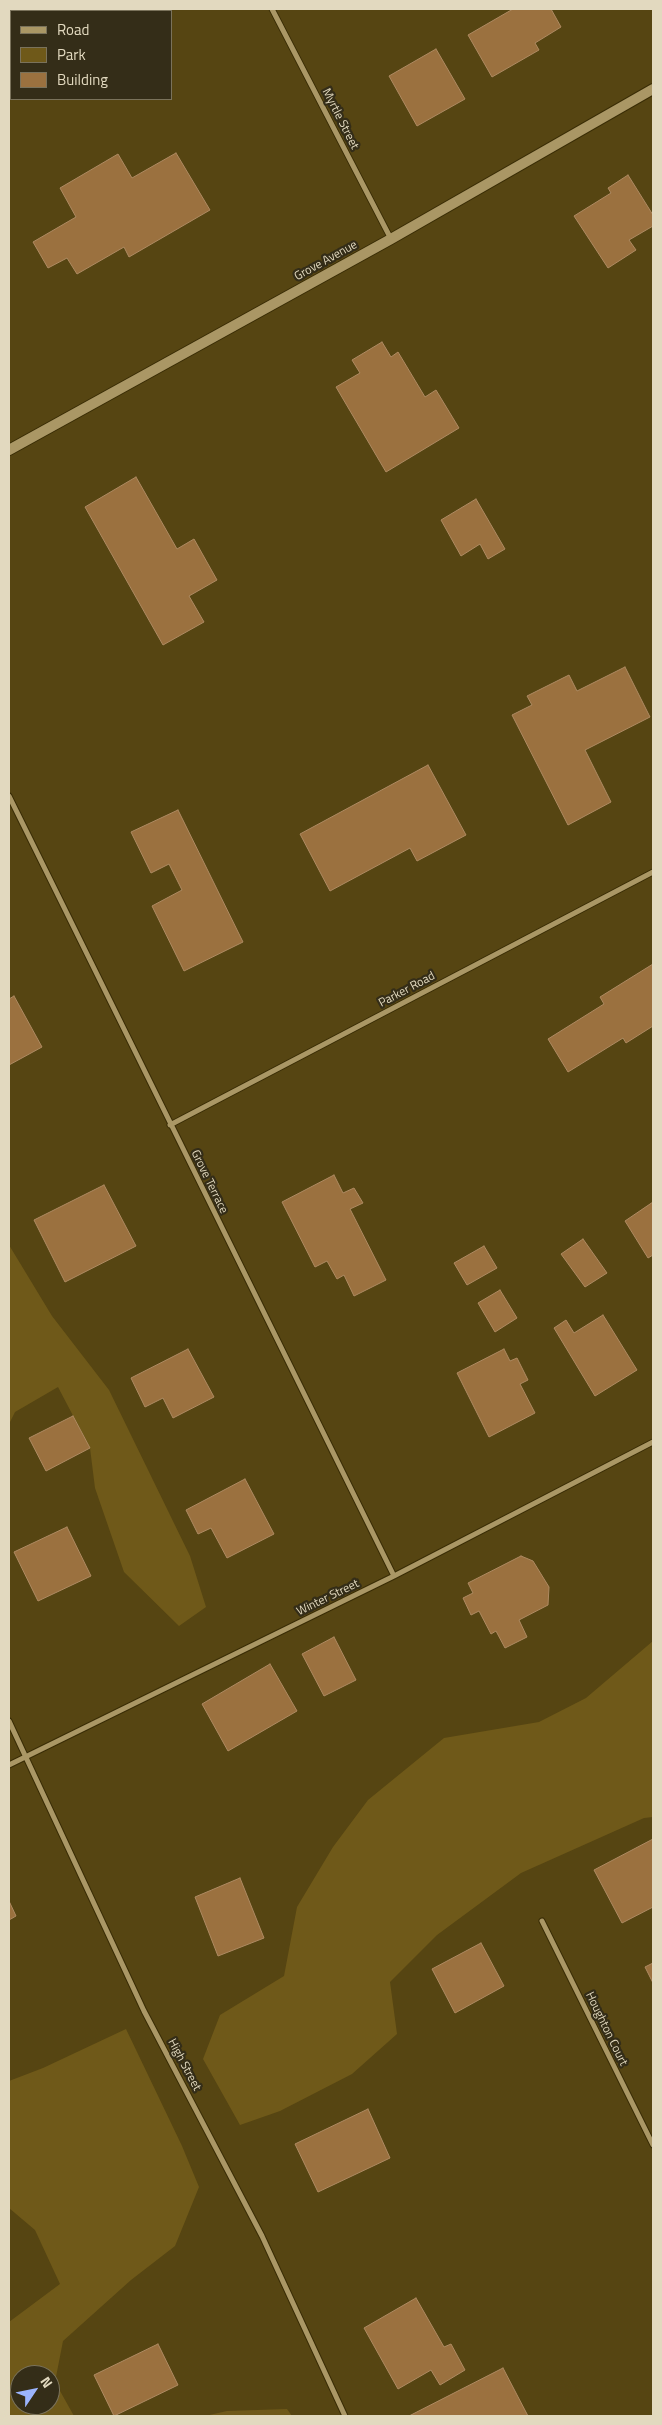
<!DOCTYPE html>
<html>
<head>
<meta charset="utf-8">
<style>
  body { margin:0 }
  #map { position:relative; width:662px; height:2425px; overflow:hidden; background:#564512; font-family:"Titillium Web",sans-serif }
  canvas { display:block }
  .frame { position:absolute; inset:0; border:10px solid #e2d9bf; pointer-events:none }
  .legend { position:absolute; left:10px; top:10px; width:162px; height:90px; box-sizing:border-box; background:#342d18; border:1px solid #7a725b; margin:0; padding:6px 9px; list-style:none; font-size:15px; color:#e2d9bf }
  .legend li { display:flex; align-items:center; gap:10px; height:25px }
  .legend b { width:25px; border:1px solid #7a725b }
  .north { position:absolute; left:10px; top:2365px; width:50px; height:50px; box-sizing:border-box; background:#342d18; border:1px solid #7a725b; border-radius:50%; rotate:56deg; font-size:14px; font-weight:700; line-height:20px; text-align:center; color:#e2d9bf }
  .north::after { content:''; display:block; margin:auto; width:18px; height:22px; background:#9bb4fd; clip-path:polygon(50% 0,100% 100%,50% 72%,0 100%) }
</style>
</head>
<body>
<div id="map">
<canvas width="662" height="2425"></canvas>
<div class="frame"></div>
<ul class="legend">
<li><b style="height:6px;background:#aa9765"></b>Road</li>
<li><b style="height:14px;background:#6f5919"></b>Park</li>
<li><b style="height:14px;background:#9b713f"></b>Building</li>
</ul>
<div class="north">N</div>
</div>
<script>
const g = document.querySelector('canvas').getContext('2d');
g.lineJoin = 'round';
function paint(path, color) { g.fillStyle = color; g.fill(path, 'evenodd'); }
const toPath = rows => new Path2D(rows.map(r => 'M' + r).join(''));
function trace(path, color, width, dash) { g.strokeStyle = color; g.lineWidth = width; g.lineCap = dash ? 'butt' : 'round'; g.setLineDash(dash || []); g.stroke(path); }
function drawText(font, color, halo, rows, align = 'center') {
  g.font = font + ' "Titillium Web",sans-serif'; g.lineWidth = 4.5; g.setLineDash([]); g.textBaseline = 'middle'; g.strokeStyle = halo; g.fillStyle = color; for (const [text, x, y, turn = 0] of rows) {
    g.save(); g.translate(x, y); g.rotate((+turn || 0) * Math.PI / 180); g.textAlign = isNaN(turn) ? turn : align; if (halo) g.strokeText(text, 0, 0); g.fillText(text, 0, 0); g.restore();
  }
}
paint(toPath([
  [9,1245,52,1316,109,1390,190,1556,206,1607,179,1626,124,1572,95,1488,90,1448,58,1387,15,1412,9,1424],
  [653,1641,653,1817,644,1818,521,1873,437,1935,390,1982,397,2034,352,2074,280,2111,240,2125,203,2059,220,2015,284,1976,297,1907,333,1847,368,1800,444,1738,539,1722,586,1698],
  [126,2029,182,2146,199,2187,175,2246,131,2280,63,2341,55,2382,74,2416,9,2416,9,2322,60,2284,35,2230,9,2208,9,2081,43,2068],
  [20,2375,50,2375,50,2405,20,2405],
  [287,2409,292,2416,205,2416,227,2411]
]), '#6f5919');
const building = toPath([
  [513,9,551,9,561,27,535,43,539,50,492,77,468,35,513,9],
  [436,49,465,99,417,126,389,76,436,49],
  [176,153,210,210,129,257,124,247,77,274,67,258,48,268,33,242,76,217,60,188,118,154,132,178,176,153],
  [628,175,653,215,653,226,629,240,636,250,608,268,574,216,611,193,608,188,628,175],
  [382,342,391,357,398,352,425,397,436,390,459,428,386,472,336,387,360,373,352,360,382,342],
  [136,477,177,549,194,539,217,580,189,596,204,622,163,645,85,507,136,477],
  [476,499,505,549,488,559,480,544,461,556,441,520,476,499],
  [625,667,650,717,585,750,611,802,568,825,512,715,532,705,527,696,569,675,577,691,625,667],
  [428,765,466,835,417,861,410,848,330,891,300,834,428,765],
  [178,810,243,942,184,971,152,906,182,890,169,864,151,873,131,832,178,810],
  [653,964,653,1026,626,1043,623,1038,568,1072,548,1039,604,1004,600,997,653,964],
  [14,996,42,1047,9,1065,9,999,14,996],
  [334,1175,343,1193,354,1188,363,1203,350,1209,386,1280,354,1296,344,1275,337,1279,327,1261,315,1267,282,1202,334,1175],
  [104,1185,136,1246,65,1282,34,1220,104,1185],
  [653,1202,653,1255,648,1258,625,1221,653,1202],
  [583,1239,607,1273,585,1287,561,1254,583,1239],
  [484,1246,497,1268,467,1285,454,1263,484,1246],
  [500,1290,517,1318,495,1332,478,1303,500,1290],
  [603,1315,637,1370,595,1396,554,1328,566,1320,574,1333,603,1315],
  [188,1349,214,1397,173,1418,163,1398,145,1407,131,1378,188,1349],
  [504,1349,510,1361,517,1358,528,1380,520,1384,535,1413,489,1437,457,1373,504,1349],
  [73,1416,90,1448,46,1471,29,1438,73,1416],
  [245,1479,274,1534,227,1558,211,1528,198,1534,186,1510,245,1479],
  [67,1527,91,1576,38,1601,14,1552,67,1527],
  [521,1556,533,1561,549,1587,548,1605,519,1620,527,1637,505,1648,496,1631,491,1634,479,1611,471,1615,463,1598,473,1593,468,1583,521,1556],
  [334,1637,356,1680,324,1696,302,1654,334,1637],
  [270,1664,297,1711,228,1751,202,1704,270,1664],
  [653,1839,653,1907,622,1923,594,1870,653,1839],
  [240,1878,264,1938,218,1956,195,1897,240,1878],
  [9,1901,16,1916,9,1920,9,1901],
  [481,1943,504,1986,455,2013,432,1969,481,1943],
  [653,1963,653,1983,645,1967,653,1963],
  [368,2109,390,2158,318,2192,295,2144,368,2109],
  [416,2298,444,2347,451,2344,465,2370,440,2385,431,2370,398,2389,364,2328,416,2298],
  [158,2344,178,2385,114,2416,94,2375,158,2344],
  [503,2368,528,2416,409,2416,503,2368]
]);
paint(building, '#9b713f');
trace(building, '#ae8a62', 1);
const street = toPath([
  [272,9,391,239],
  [9,796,394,1576],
  [170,1125,653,872],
  [9,1721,144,2011,262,2236,345,2416],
  [9,1765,394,1576,653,1442],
  [542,1921,653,2145]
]);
const secondary = toPath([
  [9,450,391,239,653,89]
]);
trace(street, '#392c05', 7);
trace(secondary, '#392c05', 12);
trace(street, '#aa9765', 5);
trace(secondary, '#aa9765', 10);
drawText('12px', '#e2d9bf', '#342d18', [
  ["Myrtle Street",340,119,63],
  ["Grove Avenue",326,261,-29],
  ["Parker Road",407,990,-28],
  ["Grove Terrace",209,1182,64],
  ["Winter Street",328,1598,-26],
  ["Houghton Court",606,2029,64],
  ["High Street",184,2065,62]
]);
</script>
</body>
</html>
